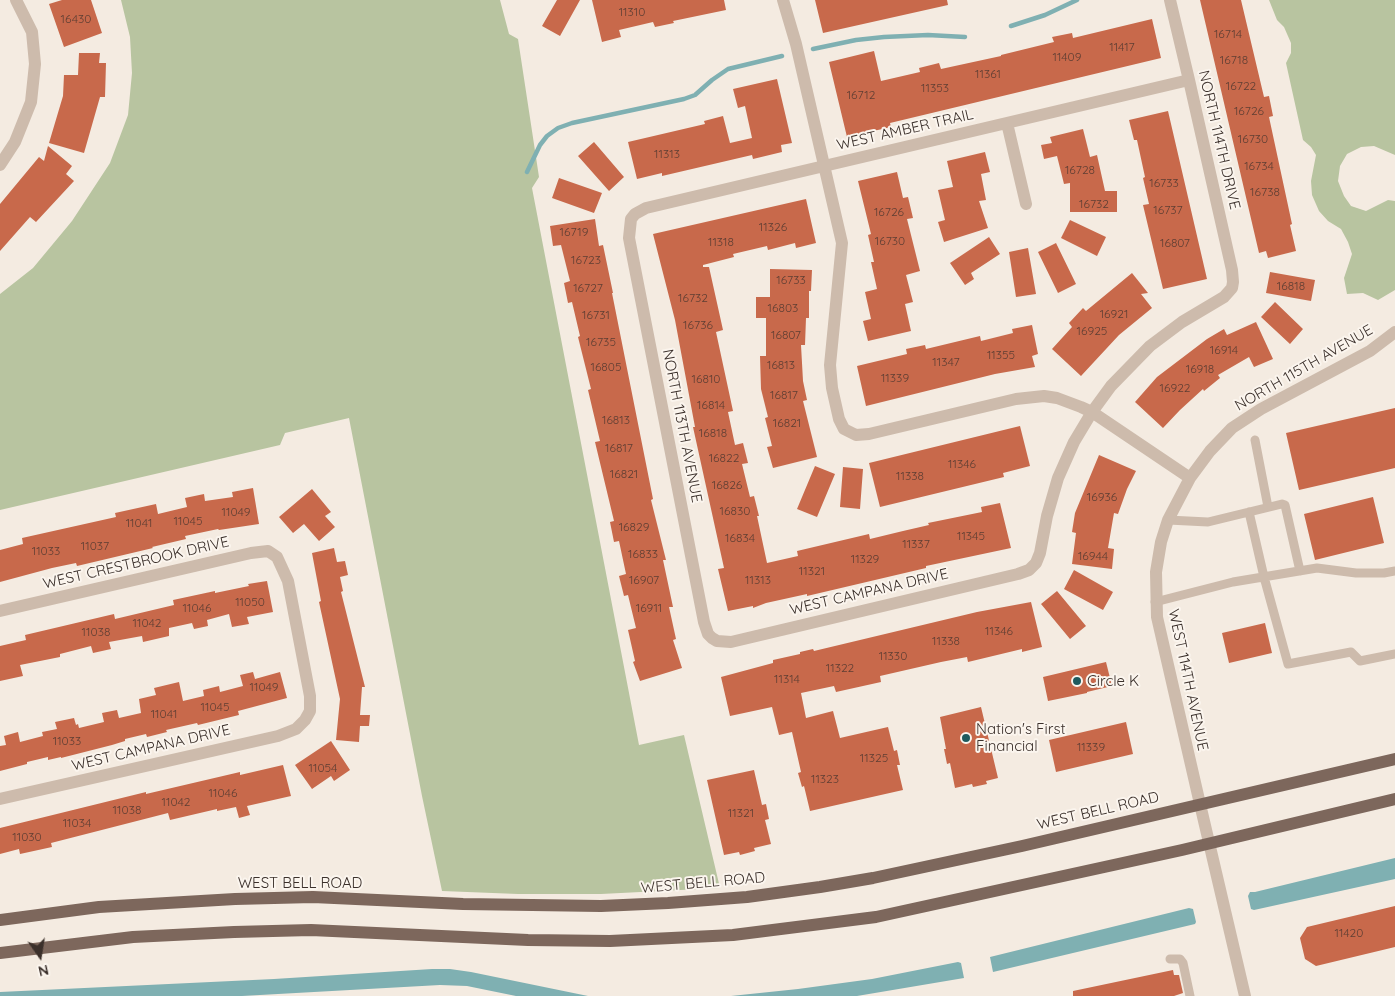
<!DOCTYPE html>
<html>
<head>
<meta charset="utf-8">
<style>
  body { margin:0 }
  #map { position:relative; width:1395px; height:996px; overflow:hidden; background:#f4ebe1; font-family:Quicksand,sans-serif }
  canvas { display:block }
  .north { position:absolute; left:15px; top:931px; width:50px; height:50px; -webkit-text-stroke:4px #fbf5ee; paint-order:stroke; rotate:167deg; font-size:14px; font-weight:700; line-height:20px; text-align:center; color:#3b302b }
  .north::after { content:''; display:block; margin:auto; width:18px; height:22px; background:#3b302b; clip-path:polygon(50% 0,100% 100%,50% 72%,0 100%) }
</style>
</head>
<body>
<div id="map">
<canvas width="1395" height="996"></canvas>
<div class="north">N</div>
</div>
<script>
const g = document.querySelector('canvas').getContext('2d');
g.lineJoin = 'round';
function paint(path, color) { g.fillStyle = color; g.fill(path, 'evenodd'); }
const toPath = rows => new Path2D(rows.map(r => 'M' + r).join(''));
function trace(path, color, width, dash) { g.strokeStyle = color; g.lineWidth = width; g.lineCap = dash ? 'butt' : 'round'; g.setLineDash(dash || []); g.stroke(path); }
function drawText(font, color, halo, rows, align = 'center') {
  g.font = font + ' Quicksand,sans-serif'; g.lineWidth = 4; g.setLineDash([]); g.textBaseline = 'middle'; g.strokeStyle = halo; g.fillStyle = color; for (const [text, x, y, turn = 0] of rows) {
    g.save(); g.translate(x, y); g.rotate((+turn || 0) * Math.PI / 180); g.textAlign = isNaN(turn) ? turn : align; if (halo) g.strokeText(text, 0, 0); g.fillText(text, 0, 0); g.restore();
  }
}
paint(toPath([
  [121,0,500,0,509,34,518,39,539,177,532,188,639,745,684,735,720,888,601,894,518,894,442,891,422,796,349,418,285,433,280,445,0,510,0,294,33,268,72,221,110,163,128,115,132,73,130,37],
  [1269,0,1395,0,1395,155,1374,146,1361,147,1347,154,1340,166,1338,181,1344,196,1351,206,1366,211,1388,200,1395,201,1395,290,1378,300,1363,293,1347,294,1344,278,1352,254,1348,242,1341,229,1328,221,1319,211,1312,195,1311,181,1316,155,1311,147,1303,140,1286,63,1291,53,1291,43,1284,27,1277,20]
]), '#b8c4a0');
paint(toPath([
  [1395,858,1395,879,1254,910,1251,909,1248,896,1250,892,1255,892],
  [1189,908,1193,909,1196,922,1195,924,993,972,990,957],
  [958,962,961,963,964,978,857,996,731,996,798,989,872,979],
  [432,969,450,969,471,972,588,996,516,996,467,986,440,985,242,996,0,996,0,992,274,979]
]), '#7fb0b2');
trace(toPath([
  [1011,26,1045,15,1077,0],
  [813,49,856,40,884,37,928,35,965,37],
  [527,172,540,145,547,136,558,128,572,123,684,99,695,95,712,80,728,69,782,56]
]), '#7fb0b2', 4.5);
paint(toPath([
  [62,0,91,0,102,33,64,47,49,4],
  [557,0,580,0,560,36,542,26],
  [592,0,724,0,726,10,673,21,674,23,655,27,653,22,619,30,621,37,602,42],
  [815,0,947,0,948,5,823,33],
  [1200,0,1241,0,1264,97,1269,96,1273,116,1269,117,1292,224,1290,225,1296,251,1268,258,1266,251,1259,253],
  [1152,19,1161,58,890,123,891,127,847,137,829,62,874,51,881,81,920,72,919,68,939,63,941,69,1001,56,1001,55,1054,42,1052,37,1072,33,1073,38],
  [79,53,100,53,99,63,106,63,105,97,100,97,84,153,49,143,63,96,64,75,78,75],
  [777,79,792,143,781,145,782,152,753,159,752,155,662,176,662,173,637,179,628,142,705,124,704,121,723,116,730,143,752,138,745,106,738,108,733,89],
  [1168,111,1207,279,1163,289,1143,205,1149,204,1143,178,1145,177,1137,140,1134,140,1129,120],
  [1083,129,1090,157,1097,155,1105,191,1117,191,1117,212,1070,212,1070,183,1064,184,1057,156,1044,159,1041,145,1052,143,1050,137],
  [594,142,624,177,609,191,578,156],
  [48,146,72,166,66,174,74,181,36,222,30,217,0,251,0,204,39,157,44,161],
  [985,152,990,172,981,174,986,200,979,201,988,228,944,242,938,222,945,220,938,190,953,187,947,161],
  [897,172,903,198,908,197,913,218,907,219,920,271,906,275,913,302,905,304,911,331,868,341,863,321,871,319,865,292,877,289,871,262,874,262,868,235,871,234,858,181],
  [559,178,602,193,594,213,552,198],
  [806,199,816,243,796,248,795,243,768,250,767,246,733,254,734,257,703,265,703,267,709,267,723,330,716,332,733,411,728,412,735,445,743,443,748,463,742,464,750,497,754,496,759,516,757,516,767,563,798,556,797,551,869,534,870,539,903,531,929,525,928,523,982,512,981,507,1000,503,1011,548,926,566,926,568,807,596,807,594,766,603,753,608,753,606,728,611,718,569,724,568,693,427,695,427,675,320,653,234],
  [595,219,599,246,603,245,613,293,612,293,653,499,651,500,666,560,663,560,673,607,669,607,676,639,673,640,682,668,640,681,633,662,635,661,628,630,636,628,628,595,624,596,619,576,626,574,619,541,614,542,610,522,614,521,595,442,600,441,588,390,591,389,578,337,580,336,572,302,568,303,564,283,570,281,561,245,553,246,550,226],
  [1070,220,1106,237,1097,256,1061,238],
  [989,237,1000,254,971,273,974,279,965,285,950,263],
  [1056,243,1076,284,1058,293,1038,252],
  [1028,248,1036,294,1016,297,1009,252],
  [770,269,812,270,811,291,809,291,809,318,806,318,805,345,801,345,803,381,807,400,803,401,817,457,773,468,767,447,772,446,765,418,768,417,761,389,760,356,766,356,766,318,756,318,756,297,770,297],
  [1270,272,1315,280,1311,301,1266,293],
  [1132,273,1148,293,1141,294,1152,308,1119,335,1081,376,1052,349,1072,327,1069,323,1083,308,1086,311],
  [1275,302,1303,329,1290,344,1261,317],
  [1256,322,1273,359,1254,367,1249,357,1218,375,1220,378,1204,391,1203,389,1180,410,1163,428,1135,402,1157,377,1207,339,1224,329,1227,335],
  [1032,325,1038,354,1032,356,1035,367,995,374,866,406,857,366,907,354,906,349,925,345,926,349,980,336,981,341,1013,333,1012,329],
  [1395,408,1395,468,1299,490,1286,433],
  [1020,426,1030,466,1003,473,1004,477,880,507,869,463],
  [1099,455,1136,471,1127,489,1118,514,1114,513,1108,548,1114,549,1112,569,1072,564,1076,533,1072,532,1075,513],
  [815,466,835,474,817,517,797,509],
  [843,467,863,469,860,509,840,507],
  [253,488,259,524,219,530,218,529,185,536,186,539,152,547,153,548,77,566,76,563,52,568,0,582,0,550,23,544,22,538,116,517,115,513,156,504,158,514,187,507,185,498,204,494,205,501,233,497,232,492],
  [312,489,331,512,325,516,335,527,319,541,304,524,293,533,279,517],
  [1373,497,1384,543,1315,560,1304,514],
  [334,548,337,562,345,561,348,575,340,577,343,591,341,592,365,687,362,687,360,715,370,715,369,726,360,726,359,742,336,740,340,699,319,602,321,601,312,553],
  [1074,570,1113,592,1103,610,1064,589],
  [267,581,273,612,247,617,249,624,232,627,229,614,207,620,208,626,194,629,192,623,169,628,169,636,143,642,142,636,109,642,111,649,93,653,91,646,60,654,60,657,20,665,23,676,0,681,0,646,26,640,25,635,114,614,115,619,174,605,173,600,215,591,215,593,249,586,248,584],
  [1057,591,1086,626,1070,639,1041,604],
  [1031,602,1042,647,1022,652,1022,649,968,662,967,657,941,662,880,676,881,682,836,692,834,686,801,693,806,718,833,711,840,738,888,727,894,751,897,750,900,765,897,765,903,790,810,811,804,786,802,787,798,773,801,772,792,732,779,735,772,707,730,716,721,677,773,663,773,660,800,654,800,652,813,649,814,651,977,612],
  [1265,623,1272,653,1229,663,1222,633],
  [1106,662,1112,686,1087,692,1087,693,1048,701,1043,677],
  [253,672,255,679,280,672,287,698,238,711,239,715,198,725,197,723,166,730,167,732,147,737,146,734,125,739,125,741,112,745,61,758,61,757,48,760,48,757,27,762,27,764,0,771,0,746,6,745,4,736,18,732,20,742,43,736,42,732,57,729,55,722,74,718,76,725,78,724,79,728,104,722,102,713,117,710,119,718,141,713,139,699,156,695,154,688,179,682,183,701,204,696,203,690,219,686,220,692,243,686,240,675],
  [981,707,998,778,986,781,987,784,973,787,972,784,955,788,950,763,947,764,944,749,946,749,940,717],
  [1126,722,1133,754,1056,772,1049,740],
  [331,741,350,770,334,781,331,776,312,789,295,765],
  [283,765,291,796,247,806,250,815,239,818,236,807,217,811,217,809,170,820,168,813,51,843,52,847,20,854,19,849,0,854,0,828,146,792,146,794,240,772,240,775],
  [754,770,762,805,766,804,769,819,765,820,771,844,754,848,755,851,740,855,739,852,724,855,707,780],
  [1395,906,1395,947,1316,966,1305,959,1300,938,1307,927],
  [1173,970,1174,975,1179,975,1183,993,1174,996,1073,996,1073,991]
]), '#c8694b');
trace(toPath([
  [1255,440,1268,507],
  [1249,512,1264,577,1288,664,1351,652,1360,661,1395,654],
  [1168,520,1208,522,1282,504,1285,505,1300,571],
  [1155,602,1233,582,1317,568,1356,573,1384,573,1395,571],
  [1170,959,1180,959,1183,963,1190,996]
]), '#cdbbac', 9);
trace(toPath([
  [783,0,796,44,842,243,830,365,832,388,839,419,844,429,856,435,869,434,1016,399,1044,396,1057,398,1081,407,1092,412,1190,478],
  [1170,0,1189,80,1232,270,1233,282,1232,288,1224,297,1182,322,1150,346,1111,386,1092,412,1074,442,1058,478,1047,516,1040,553,1036,563,1029,570,1018,574,731,642,717,641,712,638,708,634,704,622,629,238,631,219,635,214,646,208,1189,80],
  [1007,123,1026,204],
  [0,165,15,142,31,102,35,64,32,32,16,0],
  [0,611,251,553,268,551,277,557,288,581,310,696,310,711,305,720,296,729,278,736,0,799],
  [1200,804,1157,617,1156,572,1161,542,1168,520,1190,478,1210,451,1232,428,1261,409,1370,351,1395,332]
]), '#cdbbac', 12);
trace(toPath([
  [1200,804,1245,996]
]), '#cdbbac', 12);
trace(toPath([
  [0,920,99,907,235,899,313,897,463,904,601,906,668,903,747,897,820,887,873,878,1022,846,1395,759],
  [0,953,133,937,234,932,311,930,528,940,610,941,733,935,876,917,1182,850,1395,799]
]), '#7d675c', 12);
for (const [x, y, r, color] of [
  [1077,681,5,"#1f5a5e"],
  [966,738,5,"#1f5a5e"]
]) { const dot = new Path2D(); dot.arc(x, y, r, 0, 2 * Math.PI); g.fillStyle = color; g.fill(dot); trace(dot, '#fbf5ee', 2); }
drawText('12px', '#5e3e33', null, [
  ["11310",632,12],
  ["16430",76,19],
  ["16714",1228,34],
  ["11417",1122,47],
  ["11409",1067,57],
  ["16718",1234,60],
  ["11361",988,74],
  ["16722",1241,86],
  ["11353",935,88],
  ["16712",861,95],
  ["16726",1249,111],
  ["16730",1253,139],
  ["11313",667,154],
  ["16734",1259,166],
  ["16728",1080,170],
  ["16733",1164,183],
  ["16738",1265,192],
  ["16732",1094,204],
  ["16737",1168,210],
  ["16726",889,212],
  ["11326",773,227],
  ["16719",574,232],
  ["16730",890,241],
  ["11318",721,242],
  ["16807",1175,243],
  ["16723",586,260],
  ["16733",791,280],
  ["16818",1291,286],
  ["16727",588,288],
  ["16732",693,298],
  ["16803",783,308],
  ["16921",1114,314],
  ["16731",596,315],
  ["16736",698,325],
  ["16925",1092,331],
  ["16807",786,335],
  ["16735",601,342],
  ["16914",1224,350],
  ["11355",1001,355],
  ["11347",946,362],
  ["16813",781,365],
  ["16805",606,367],
  ["16918",1200,369],
  ["11339",895,378],
  ["16810",706,379],
  ["16922",1175,388],
  ["16817",784,395],
  ["16814",711,405],
  ["16813",616,420],
  ["16821",787,423],
  ["16818",713,433],
  ["16817",619,448],
  ["16822",724,458],
  ["11346",962,464],
  ["16821",624,474],
  ["11338",910,476],
  ["16826",727,485],
  ["16936",1102,497],
  ["16830",735,511],
  ["11049",236,512],
  ["11045",188,521],
  ["11041",139,523],
  ["16829",634,527],
  ["11345",971,536],
  ["16834",740,538],
  ["11337",916,544],
  ["11037",95,546],
  ["11033",46,551],
  ["16833",643,554],
  ["16944",1093,556],
  ["11329",865,559],
  ["11321",812,571],
  ["16907",644,580],
  ["11313",758,580],
  ["11050",250,602],
  ["11046",197,608],
  ["16911",649,608],
  ["11042",147,623],
  ["11346",999,631],
  ["11038",96,632],
  ["11338",946,641],
  ["11330",893,656],
  ["11322",840,668],
  ["11314",787,679],
  ["11049",264,687],
  ["11045",215,707],
  ["11041",164,714],
  ["11033",67,741],
  ["11339",1091,747],
  ["11325",874,758],
  ["11054",323,768],
  ["11323",825,779],
  ["11046",223,793],
  ["11042",176,802],
  ["11038",127,810],
  ["11321",741,813],
  ["11034",77,823],
  ["11030",27,837],
  ["11420",1349,933]
]);
drawText('15px', '#3b302b', '#fbf5ee', [
  ["WEST AMBER TRAIL",905,130,-13],
  ["NORTH 114TH DRIVE",1219,140,77],
  ["NORTH 115TH AVENUE",1304,368,-30],
  ["NORTH 113TH AVENUE",682,426,79],
  ["WEST CRESTBROOK DRIVE",136,563,-13],
  ["WEST CAMPANA DRIVE",869,592,-13],
  ["WEST 114TH AVENUE",1188,680,78],
  ["WEST CAMPANA DRIVE",151,748,-13],
  ["WEST BELL ROAD",1098,811,-13],
  ["WEST BELL ROAD",300,883],
  ["WEST BELL ROAD",703,883,-5]
]);
drawText('15px', '#3b302b', '#fbf5ee', [
  ["Circle K",1087,681],
  ["Nation's First",976,729],
  ["Financial",976,746]
], 'left');
</script>
</body>
</html>
